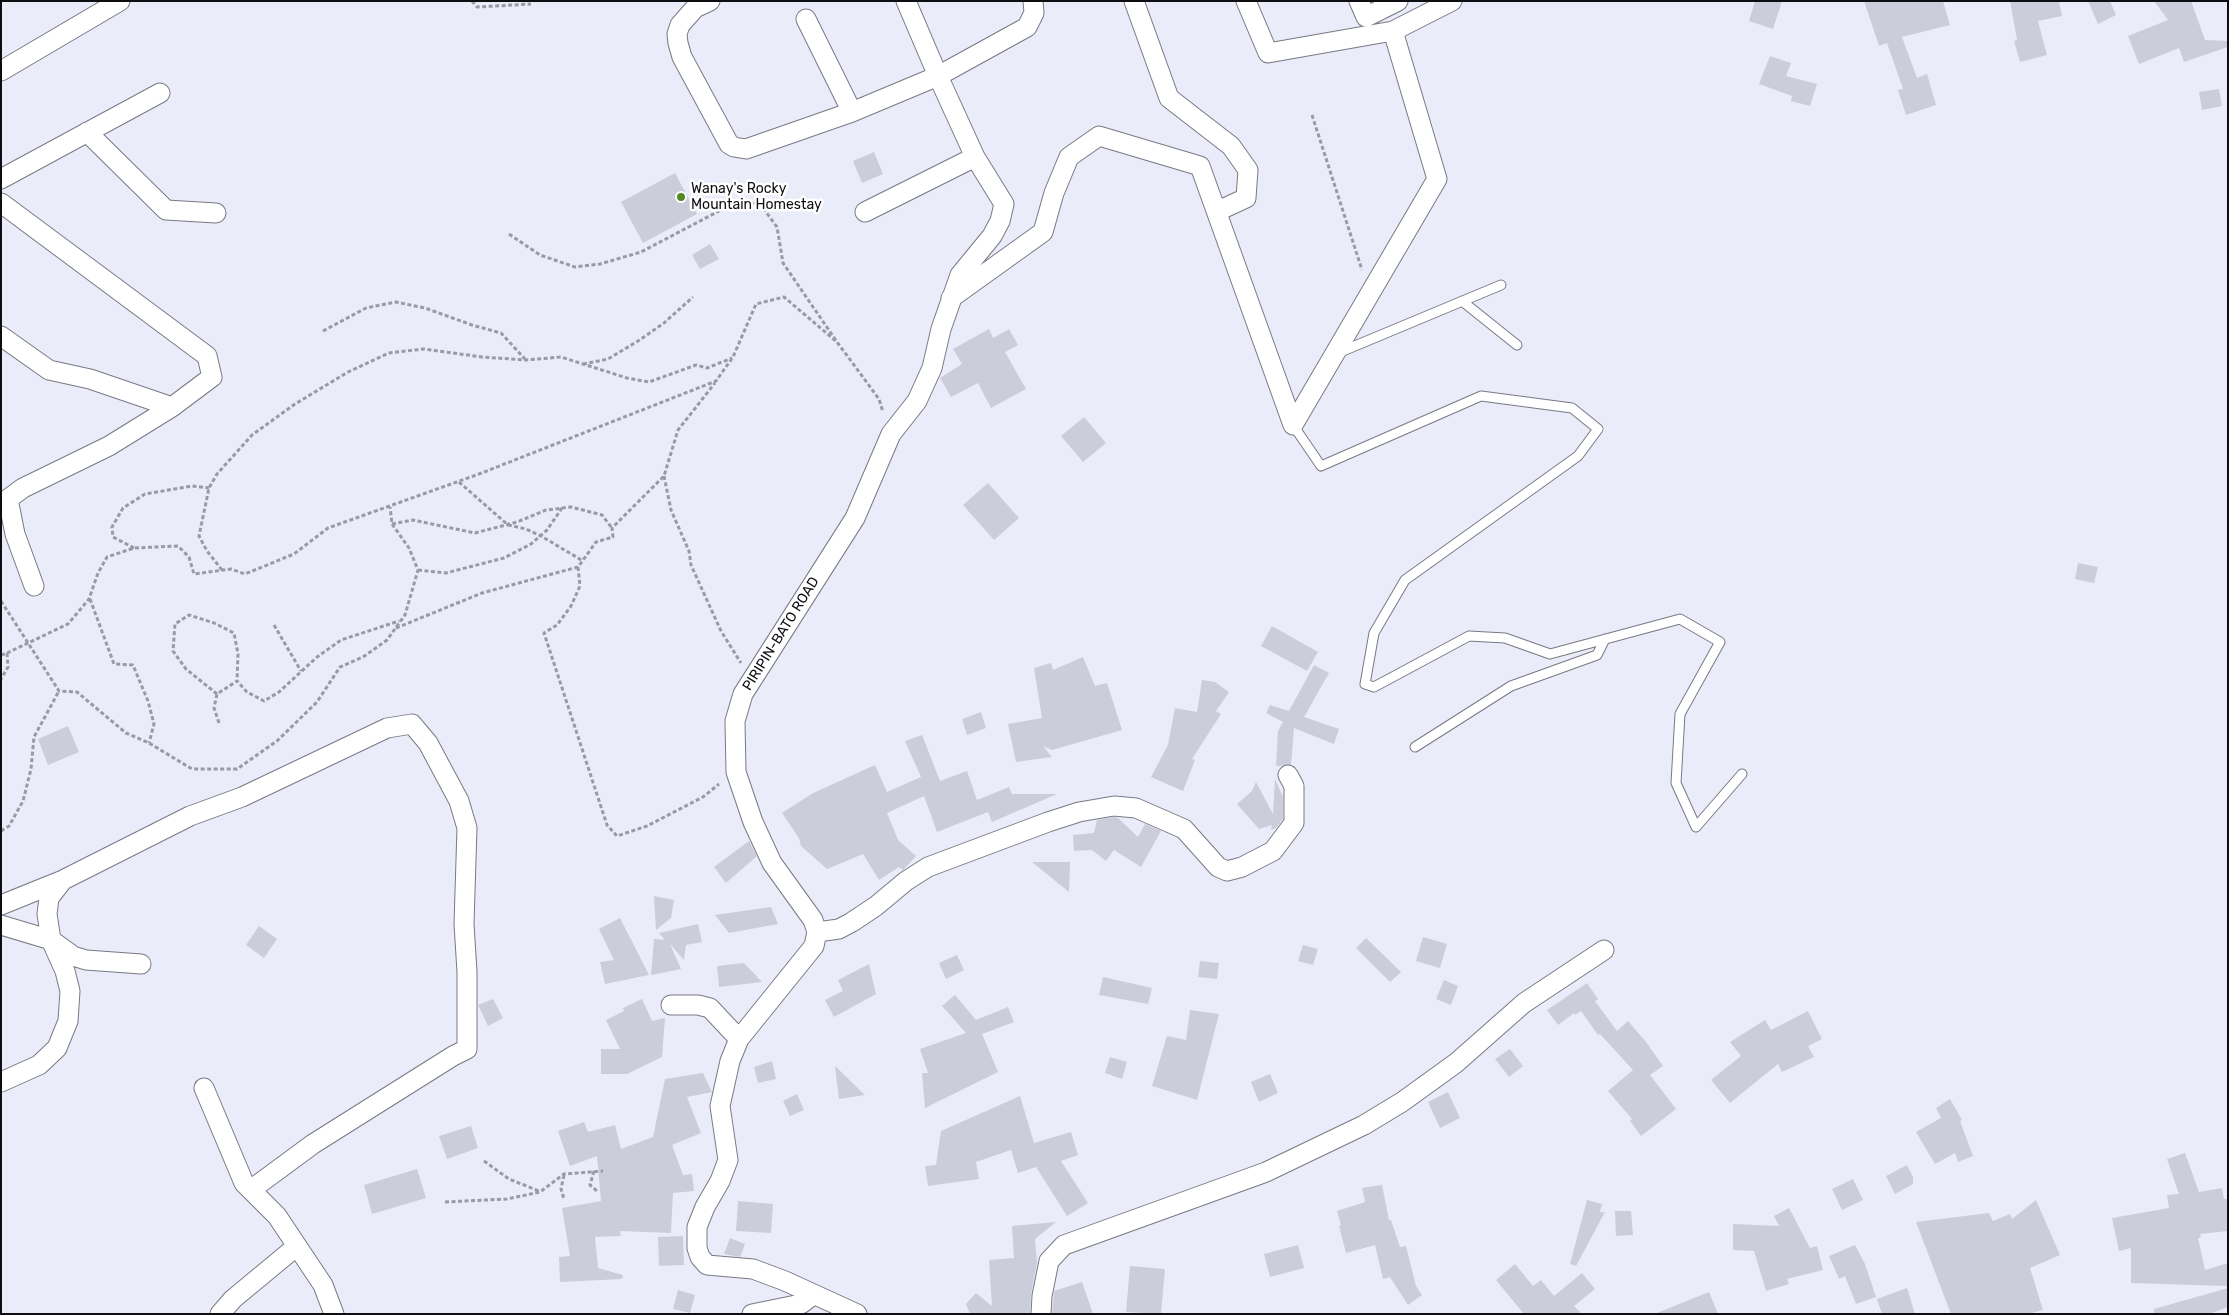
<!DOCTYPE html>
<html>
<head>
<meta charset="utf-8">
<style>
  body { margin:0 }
  #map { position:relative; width:2229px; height:1315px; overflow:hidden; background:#ebecf9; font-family:Rubik,sans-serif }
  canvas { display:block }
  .frame { position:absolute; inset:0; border:2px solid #0e0e12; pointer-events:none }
</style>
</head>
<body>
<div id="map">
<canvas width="2229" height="1315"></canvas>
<div class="frame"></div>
</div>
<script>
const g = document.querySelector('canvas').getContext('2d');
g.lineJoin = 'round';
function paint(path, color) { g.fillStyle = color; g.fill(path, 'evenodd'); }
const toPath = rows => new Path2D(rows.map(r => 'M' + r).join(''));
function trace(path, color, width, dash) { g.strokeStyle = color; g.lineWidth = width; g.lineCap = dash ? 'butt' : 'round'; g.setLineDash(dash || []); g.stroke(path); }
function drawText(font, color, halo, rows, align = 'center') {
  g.font = font + ' Rubik,sans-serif'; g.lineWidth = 5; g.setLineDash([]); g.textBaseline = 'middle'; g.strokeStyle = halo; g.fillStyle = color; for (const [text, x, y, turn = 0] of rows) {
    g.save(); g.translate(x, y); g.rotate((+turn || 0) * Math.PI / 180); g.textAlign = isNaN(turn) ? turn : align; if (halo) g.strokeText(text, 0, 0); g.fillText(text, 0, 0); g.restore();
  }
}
paint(toPath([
  [1755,1,1782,1,1773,29,1749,21],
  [1864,1,1943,1,1950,25,1902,37,1917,78,1927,74,1936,105,1906,115,1898,90,1903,89,1887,43,1879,46],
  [2010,1,2059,1,2062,16,2038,21,2047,55,2020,62,2014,41,2017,40],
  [2088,1,2110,1,2116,15,2098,24],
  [2154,1,2191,1,2205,40,2228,41,2228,47,2184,62,2179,48,2139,64,2128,36,2168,20],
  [1770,56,1791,63,1786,76,1817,84,1810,106,1791,101,1792,96,1759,84],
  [2219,89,2222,106,2202,110,2199,92],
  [874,152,883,174,862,183,853,161],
  [675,173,697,214,643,243,621,202],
  [710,244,719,259,700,269,692,255],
  [989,329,993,338,1009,329,1018,345,1005,352,1026,389,991,408,978,383,951,397,940,378,962,364,953,349],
  [1084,417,1106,443,1083,462,1061,436],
  [988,483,1019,518,994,540,963,505],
  [2078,563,2098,567,2094,583,2075,579],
  [1272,626,1318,652,1307,671,1261,646],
  [1083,657,1095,686,1107,683,1122,730,1052,750,1043,746,1052,757,1016,762,1008,724,1042,718,1034,668,1051,663,1053,670],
  [1314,665,1329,673,1304,717,1339,729,1334,744,1294,728,1291,765,1276,766,1278,731,1283,722,1266,713,1270,705,1289,711],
  [1202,680,1215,682,1229,692,1216,711,1221,714,1192,759,1195,760,1183,791,1151,777,1168,745,1175,708,1197,712],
  [981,712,986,728,967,735,962,719],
  [68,726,79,752,48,765,38,739],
  [922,735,940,781,967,771,977,800,1009,787,1012,794,1057,794,992,822,988,812,937,832,924,796,887,813,898,840,916,856,903,870,899,867,879,880,863,854,827,869,801,846,799,838,782,813,813,793,875,765,887,792,921,777,905,741],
  [1275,779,1283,797,1283,819,1276,828,1271,830,1272,825,1259,829,1237,804,1252,791,1256,782,1273,814],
  [1114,817,1118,818,1138,837,1145,824,1161,831,1141,867,1114,850,1106,861,1092,850,1074,851,1073,835,1094,833,1097,820],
  [749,841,757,856,726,883,714,867],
  [1032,862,1070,862,1069,892],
  [654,896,674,900,671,918,656,930],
  [771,907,778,924,729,933,715,915],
  [620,918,649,975,605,984,600,962,614,960,599,929],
  [698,924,702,942,686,945,684,960,670,944,681,969,651,975,654,939,665,940,659,933],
  [259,926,277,939,264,958,246,945],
  [1423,937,1447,944,1440,968,1416,961],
  [1366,938,1401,972,1390,982,1356,948],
  [1303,945,1318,949,1313,965,1298,961],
  [957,955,964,970,946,979,939,963],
  [1200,961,1219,963,1217,979,1198,977],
  [744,963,762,982,719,987,717,966],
  [869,964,876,994,834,1017,825,1000,843,991,838,980],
  [1103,977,1152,988,1148,1004,1099,995],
  [1444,980,1458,986,1451,1005,1436,999],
  [1587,983,1598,999,1595,1001,1617,1031,1628,1021,1646,1042,1663,1066,1650,1075,1676,1109,1641,1136,1630,1121,1632,1119,1608,1091,1633,1070,1600,1034,1598,1035,1581,1011,1575,1015,1574,1013,1558,1025,1547,1010],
  [955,995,976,1020,1008,1007,1014,1022,982,1034,998,1072,925,1108,922,1073,928,1073,920,1049,966,1033,942,1006],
  [493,999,503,1018,488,1026,478,1005],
  [642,999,652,1021,665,1018,662,1057,627,1074,601,1074,601,1049,620,1049,606,1020,624,1011,623,1008],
  [1190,1010,1219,1014,1197,1100,1152,1086,1167,1036,1186,1040],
  [1808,1011,1822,1039,1808,1046,1814,1057,1782,1072,1778,1064,1730,1103,1711,1080,1741,1056,1730,1042,1765,1020,1771,1030],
  [1510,1049,1523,1066,1509,1077,1495,1059],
  [1110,1057,1127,1062,1122,1079,1105,1073],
  [772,1061,776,1079,758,1083,754,1067],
  [835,1066,865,1095,839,1099],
  [703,1073,712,1092,687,1097,701,1133,672,1145,683,1175,692,1174,694,1191,673,1193,671,1233,620,1231,621,1236,595,1237,598,1268,623,1275,622,1279,560,1282,559,1257,570,1256,562,1208,601,1201,597,1156,570,1166,558,1131,584,1122,588,1132,615,1125,621,1149,653,1137,665,1079],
  [1270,1074,1278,1093,1259,1102,1251,1082],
  [1448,1092,1460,1118,1440,1128,1428,1102],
  [797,1094,804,1110,790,1116,783,1101],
  [1020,1096,1034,1143,1071,1132,1078,1155,1061,1161,1088,1203,1067,1216,1036,1167,1018,1173,1011,1150,976,1162,979,1179,928,1186,925,1166,936,1165,941,1131],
  [1950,1099,1962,1120,1960,1121,1973,1156,1958,1162,1955,1153,1935,1164,1916,1132,1941,1118,1936,1108],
  [471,1126,478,1148,447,1159,439,1136],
  [2185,1153,2199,1192,2222,1188,2224,1199,2228,1199,2228,1231,2200,1234,2201,1238,2198,1238,2205,1270,2228,1263,2228,1286,2131,1283,2131,1248,2119,1251,2112,1218,2169,1208,2167,1195,2179,1194,2167,1159],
  [1907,1165,1913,1177,1913,1184,1895,1194,1886,1176],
  [417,1169,426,1198,372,1214,364,1185],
  [1853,1179,1863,1200,1842,1210,1832,1189],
  [1382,1185,1389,1220,1391,1220,1400,1247,1406,1246,1416,1286,1422,1295,1408,1305,1390,1277,1383,1279,1375,1245,1346,1253,1339,1226,1341,1225,1337,1211,1365,1202,1362,1188],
  [1587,1200,1602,1204,1600,1212,1605,1212,1576,1266,1570,1264],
  [2036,1200,2060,1255,2030,1268,2043,1310,2028,1314,1951,1314,1916,1222,1989,1213,1993,1221,2010,1214,2012,1219],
  [738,1201,773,1204,771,1233,736,1231],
  [1789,1208,1810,1248,1817,1246,1823,1270,1787,1279,1789,1284,1766,1291,1754,1251,1733,1250,1733,1224,1779,1226,1774,1216],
  [1615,1211,1631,1211,1633,1235,1616,1236],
  [1056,1222,1035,1239,1037,1263,1031,1294,1030,1314,970,1314,966,1304,976,1293,992,1306,989,1260,1014,1258,1012,1226],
  [683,1236,684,1265,659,1266,658,1237],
  [730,1238,745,1244,740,1257,724,1254],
  [1298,1245,1304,1268,1270,1277,1264,1254],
  [1855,1245,1865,1264,1876,1297,1856,1304,1845,1276,1839,1279,1829,1256],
  [1515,1264,1533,1286,1541,1280,1554,1296,1582,1273,1595,1289,1574,1306,1582,1314,1524,1314,1496,1280],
  [1130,1266,1165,1269,1161,1314,1126,1312],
  [1082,1282,1093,1314,1052,1314,1054,1291],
  [1907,1288,1915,1314,1882,1314,1877,1299],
  [2228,1288,2228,1307,2209,1314,2154,1314,2154,1309],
  [678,1290,695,1295,690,1313,673,1309],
  [1709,1292,1718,1314,1658,1314,1657,1313]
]), '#cccdda');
const lane = toPath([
  [1462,301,1517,345],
  [1338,353,1501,285],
  [1293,425,1321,466,1481,396,1572,408,1598,429,1578,456,1405,580,1374,633,1365,684,1374,687,1469,636,1505,638,1550,654,1680,619,1720,642,1680,714,1676,783,1696,827,1742,774],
  [1415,747,1511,686,1597,655,1605,639]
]);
const street = toPath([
  [710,1,695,8,680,25,677,34,678,43,682,57,729,144,734,147,746,149,852,112,938,76,906,1],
  [1134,1,1169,98,1231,146,1248,170,1246,198,1218,211],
  [1246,1,1268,53,1393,31],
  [1359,1,1366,17,1398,1],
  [806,19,852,112],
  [1,71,120,1],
  [87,132,166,210,216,213],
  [1,179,160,93],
  [1,203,207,356,212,377,172,407,109,446,23,488,8,499,15,534,34,586],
  [865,212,975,157],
  [951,298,1043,232,1054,193,1069,157,1099,136,1200,166,1293,425,1437,179,1393,31,1452,1],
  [1,336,49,370,90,379,172,407],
  [1,905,63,880,190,816,242,797,387,728,412,724,428,743,459,801,467,828,464,924,467,972,467,1049,453,1056,313,1144,252,1189],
  [1,925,51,940,73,956,86,960,141,964],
  [817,932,839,929,852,922,876,906,906,881,928,867,1048,822,1079,812,1114,806,1136,808,1184,829,1218,867,1227,871,1242,867,1273,851,1294,823,1294,786,1288,775],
  [671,1005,698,1005,710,1008,739,1039],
  [1,1082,39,1065,57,1048,68,1021,70,991,65,971,51,940,47,914,49,898,63,880],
  [204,1088,244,1183,277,1216,323,1285,334,1314],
  [220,1314,233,1299,297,1246],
  [752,1314,801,1304,809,1298,811,1293],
  [857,1314,785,1281,753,1269,707,1265,700,1257,697,1248,697,1227,705,1207,720,1181,728,1160,720,1106,730,1061,739,1039,814,946,817,932,813,920,772,863,753,822,736,772,735,721,743,694,855,518,891,434,917,401,932,368,941,329,960,275,992,236,1000,221,1004,204,975,157,938,76,1027,27,1034,13,1033,1],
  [1041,1314,1042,1296,1049,1261,1064,1245,1266,1172,1364,1125,1402,1102,1456,1063,1524,1003,1604,950]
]);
trace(lane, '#797985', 11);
trace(street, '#797985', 21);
trace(toPath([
  [472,1,477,7,531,4],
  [1312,115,1362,270],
  [509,234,540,255,575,267,600,264,641,252,740,200,761,205,777,227,783,263,837,342,879,399,883,412],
  [323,331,366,308,396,302,425,308,472,325,501,333,525,359],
  [583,364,608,359,638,341,664,323,693,297],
  [664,476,671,510,689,551,691,565,721,631,741,663],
  [459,482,508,525,526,529,541,536,583,561],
  [392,524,413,520,475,533,517,522,546,510,571,507,602,515,612,528],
  [134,548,113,537,112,527,123,508,145,494,192,486,209,488],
  [578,567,580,586,571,606,557,625,544,633,607,825,617,836,647,826,703,797,719,784],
  [222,570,207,551,199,536,209,488,217,474,252,435,295,404,348,372,389,353,424,349,482,357,526,360,561,357,627,378,649,382,696,365,707,368,732,358],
  [418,570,446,573,504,558,531,544,547,530,562,508],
  [90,599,114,664,133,665,148,701,154,724,149,743],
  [1,601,59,691,77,692,126,733,149,743,192,769,237,769,277,741,317,702,340,667,363,657,387,640,405,615,418,570,409,548,392,524,390,507],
  [274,625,301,671],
  [396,628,482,593,578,567,596,542,613,537,612,528,664,476,678,430,715,383],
  [7,653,68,624,89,599,98,573,107,557,134,548,178,546,189,557,194,574,231,569,245,574,294,554,328,528,479,474,716,381,733,357,756,304,784,297,837,342],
  [1,655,7,653,8,667,1,679],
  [217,694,186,669,173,651,175,624,189,615,214,623,234,633,238,654,237,681],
  [219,723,214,708,217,694,237,681,247,692,264,701,279,692,317,657,341,640,399,621],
  [1,831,9,826,23,801,31,769,34,737,59,691],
  [484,1161,509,1179,539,1191],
  [594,1171,590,1185,597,1191],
  [564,1175,561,1189,564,1199],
  [445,1202,507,1199,540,1192,564,1174,603,1171]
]), '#999aa3', 3, [4, 2.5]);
trace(lane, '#fff', 9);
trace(street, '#fff', 19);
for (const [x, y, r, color] of [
  [681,197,5,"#548a24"]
]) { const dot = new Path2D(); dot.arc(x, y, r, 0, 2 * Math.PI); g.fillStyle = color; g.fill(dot); trace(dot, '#fff', 2); }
drawText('14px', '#0e0e12', '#fff', [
  ["Wanay's Rocky",691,189],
  ["Mountain Homestay",691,205]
], 'left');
drawText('14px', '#0e0e12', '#fff', [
  ["PIRIPIN-BATO ROAD",781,634,-58]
]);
</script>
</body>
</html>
